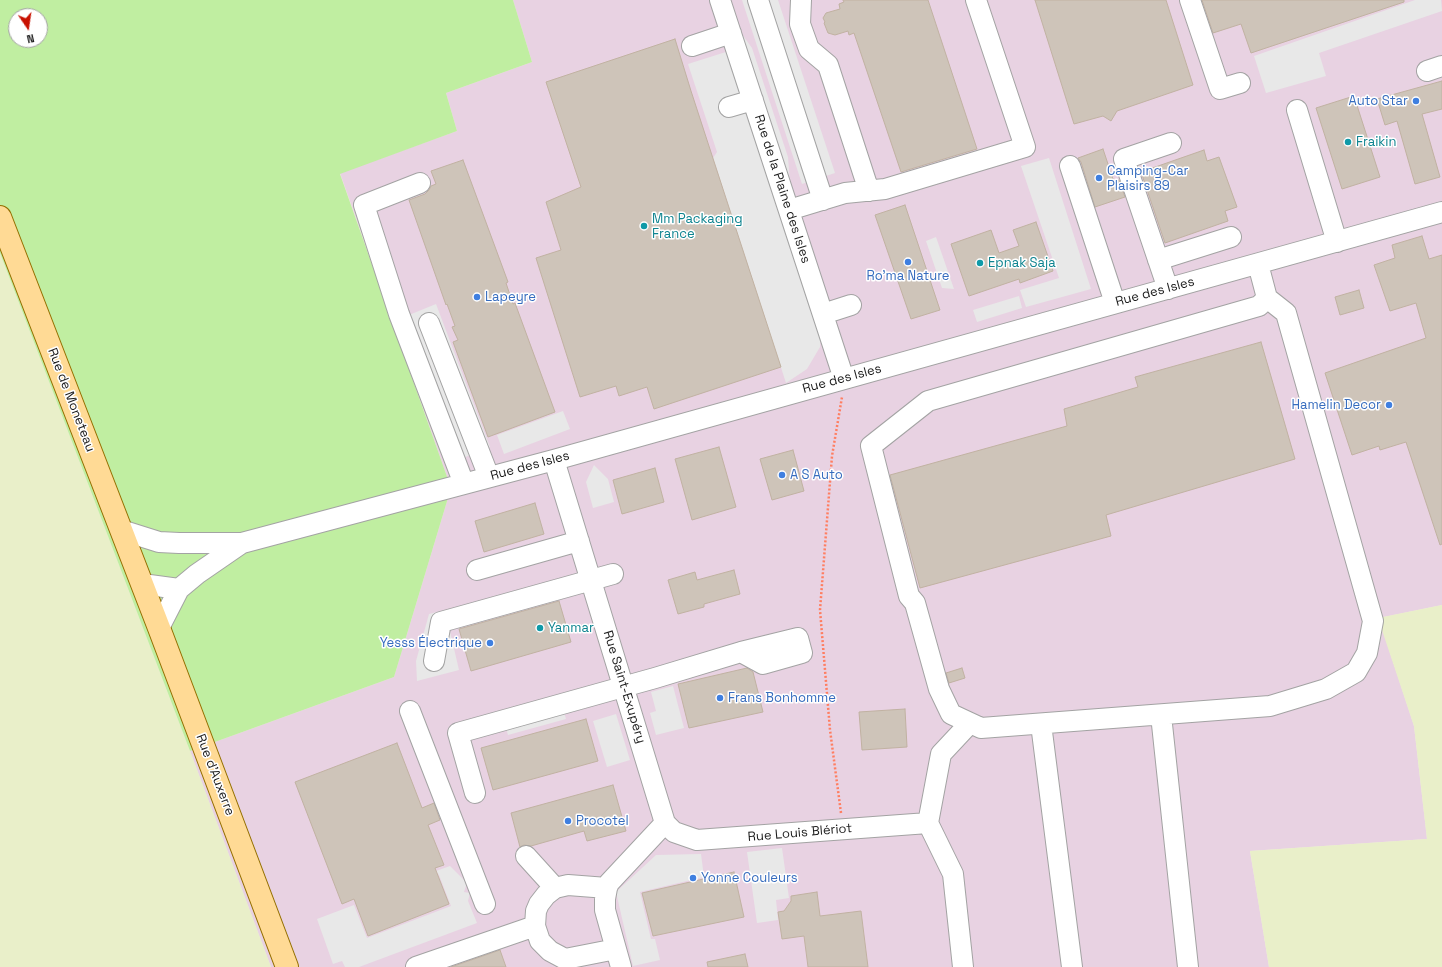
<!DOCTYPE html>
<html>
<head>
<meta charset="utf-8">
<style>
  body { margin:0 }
  #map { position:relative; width:1442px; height:967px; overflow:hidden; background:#eeebe0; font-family:"Space Grotesk",sans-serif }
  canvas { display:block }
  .north { position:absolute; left:8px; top:8px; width:40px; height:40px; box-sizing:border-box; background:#fff; border:1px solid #a4a4a4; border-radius:50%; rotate:167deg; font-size:11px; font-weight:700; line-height:16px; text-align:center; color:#1c1c1c }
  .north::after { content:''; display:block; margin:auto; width:14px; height:18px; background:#c81100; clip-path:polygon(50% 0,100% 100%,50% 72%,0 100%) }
</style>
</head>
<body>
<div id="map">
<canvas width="1442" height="967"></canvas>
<div class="north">N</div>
</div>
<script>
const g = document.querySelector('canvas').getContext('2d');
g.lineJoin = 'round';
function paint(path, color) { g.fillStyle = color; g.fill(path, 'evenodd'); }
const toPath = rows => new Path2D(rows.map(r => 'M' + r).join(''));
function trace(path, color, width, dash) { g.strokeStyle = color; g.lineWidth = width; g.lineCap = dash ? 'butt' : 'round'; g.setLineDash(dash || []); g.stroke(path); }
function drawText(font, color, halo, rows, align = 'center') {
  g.font = font + ' "Space Grotesk",sans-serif'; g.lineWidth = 3; g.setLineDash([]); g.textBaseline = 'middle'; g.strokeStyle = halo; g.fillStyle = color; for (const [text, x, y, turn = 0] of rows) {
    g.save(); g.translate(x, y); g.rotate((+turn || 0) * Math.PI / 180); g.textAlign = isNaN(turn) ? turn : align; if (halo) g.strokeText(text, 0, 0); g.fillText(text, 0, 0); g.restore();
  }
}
paint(toPath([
  [513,0,1442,0,1442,605,1379,618,1414,726,1427,839,1250,851,1269,967,271,967,190,751,394,677,451,488,340,173,457,131,446,93,532,62]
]), '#e8d2e2');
paint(toPath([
  [0,253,190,751,271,967,0,967],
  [1442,605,1442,967,1269,967,1250,851,1427,839,1414,726,1378,618]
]), '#e9efc9');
paint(toPath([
  [0,0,513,0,532,62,446,93,457,131,340,174,451,488,394,677,190,751,0,253],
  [16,16,40,16,40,40,16,40]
]), '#c0eea1');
paint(toPath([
  [742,0,778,0,835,173,802,184],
  [1415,0,1441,0,1442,11,1319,53,1326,76,1266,93,1254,56],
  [739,30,752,48,788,157,790,183],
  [729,51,821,328,820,347,807,369,786,383,713,158,717,152,688,64],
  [1049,158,1091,289,1026,307,1020,290,1059,278,1021,166],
  [936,237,954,289,942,288,926,241],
  [1019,296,1022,308,977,322,973,310],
  [436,304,490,447,463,458,409,315],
  [563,411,570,429,504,454,497,435],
  [594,465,608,479,614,502,593,508,586,482],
  [445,610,459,670,417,681,416,661,429,614],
  [673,686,684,728,656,735,650,713,656,711,651,692],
  [563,709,566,719,508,735,505,725],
  [616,714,630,760,607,767,593,721],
  [782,848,789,898,776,900,778,920,757,923,747,852],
  [701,854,704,877,640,892,651,939,655,939,660,960,633,966,616,892,656,855],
  [450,866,467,883,464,892,470,893,468,901,477,923,359,967,345,967,342,961,333,964,317,919,354,905,367,938,451,906,439,875,436,871]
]), '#e8e8e8');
const building = toPath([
  [843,0,928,0,977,149,901,172,854,33,849,35,848,31,835,35,828,33,824,23,825,22,823,18,826,13,840,9,839,4,844,2,843,0],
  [1035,0,1166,0,1193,85,1117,111,1111,121,1103,116,1074,124,1035,0],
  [1202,0,1404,0,1404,2,1251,53,1241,24,1213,33,1202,0],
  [675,39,691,91,781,367,654,409,647,387,619,396,616,386,580,397,536,258,561,250,546,202,581,187,546,82,675,39],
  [1442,81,1442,109,1422,114,1440,177,1415,184,1397,121,1385,125,1377,99,1442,81],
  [1354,96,1380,177,1342,189,1316,108,1354,96],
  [1103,149,1114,182,1119,180,1125,197,1095,207,1081,162,1078,158,1103,149],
  [1204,150,1207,161,1219,157,1237,207,1225,211,1228,221,1165,243,1141,172,1204,150],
  [463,160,508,282,506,283,513,304,515,303,555,412,488,437,453,342,458,340,452,327,455,326,447,304,446,305,409,200,425,194,429,190,431,186,436,184,431,171,463,160],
  [905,205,940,310,911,319,875,215,905,205],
  [1036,222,1053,271,1020,283,1019,279,969,296,951,244,991,230,999,253,1019,246,1013,230,1036,222],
  [1422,236,1429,259,1442,255,1442,544,1440,545,1406,442,1380,450,1379,446,1352,455,1325,373,1426,338,1416,303,1390,311,1374,265,1395,258,1392,245,1422,236],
  [1359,290,1364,308,1340,315,1335,297,1359,290],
  [1261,342,1295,459,1106,515,1111,536,920,588,890,475,1067,426,1064,409,1138,387,1135,377,1261,342],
  [719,447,736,507,692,520,675,459,719,447],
  [793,450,804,491,772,500,760,459,793,450],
  [655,468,664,502,622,514,613,480,655,468],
  [535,503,544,534,484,552,475,521,535,503],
  [734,570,740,594,704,604,704,607,678,614,668,580,695,572,697,580,734,570],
  [559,601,571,642,471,671,459,629,559,601],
  [747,668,753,672,763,712,689,728,678,684,747,668],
  [962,668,965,678,949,683,946,673,962,668],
  [905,709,907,747,862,750,859,712,905,709],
  [586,719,598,761,493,790,481,748,586,719],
  [397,743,422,808,434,803,440,820,428,825,444,865,435,868,449,904,368,936,354,899,342,904,295,782,397,743],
  [613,785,626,831,587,841,584,831,531,846,524,845,520,847,511,813,613,785],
  [734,872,744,917,653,936,642,893,734,872],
  [817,892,820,916,861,911,868,967,808,967,804,936,782,939,778,912,784,911,791,901,791,896,817,892],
  [500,950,506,967,451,967,500,950],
  [745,954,748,967,708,967,707,962,745,954]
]);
paint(building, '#cec4b9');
trace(building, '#c1b2a2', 1);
const minor = toPath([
  [720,0,844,379],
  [758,0,823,200],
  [801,0,800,24,809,49,828,65,869,191],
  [1190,0,1220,89,1240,83],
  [692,46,731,33],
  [1427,71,1442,66],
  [729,107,753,100],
  [1297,110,1337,242],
  [1070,166,1115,303],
  [420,183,364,205,399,314,464,484],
  [789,210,845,193,885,189,1025,147,976,0],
  [1158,260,1231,237],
  [1258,264,1267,298,1286,313,1373,621,1367,653,1356,672,1326,689,1270,706,981,728,951,714,939,689,915,603,909,596,871,446,928,401,1259,306,1267,298],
  [1168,289,1124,159,1171,143],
  [823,314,851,305],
  [429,323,489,477],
  [554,460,665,823,674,832,697,840,928,823],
  [121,530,159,542,179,543,242,543,554,460,1442,212],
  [477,570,579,541],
  [142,584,179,589],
  [159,628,179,589,197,574,242,543],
  [434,661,441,622,613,574],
  [410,711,485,904],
  [1161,715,1188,967],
  [1041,724,1072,967],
  [475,793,458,733,655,678,741,652,798,638,802,653,763,664,741,652],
  [526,856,555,888],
  [607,888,568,885,555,888,546,895,539,904,536,911,535,926,540,941,550,951,565,959,616,949],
  [416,967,535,926],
  [621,967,605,910,605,899,607,888,609,883,665,823],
  [963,967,953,874,928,823,941,754,970,723]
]);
const major = toPath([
  [0,217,159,628,287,967]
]);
trace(minor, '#a3a3a3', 22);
trace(major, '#946f00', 24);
trace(toPath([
  [841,813,830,730,820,610,832,456,842,397]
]), '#ff7e61', 2.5, [2, 2]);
trace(minor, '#fff', 20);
trace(major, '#ffda95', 22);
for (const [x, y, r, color] of [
  [1416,101,4,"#3f7fe0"],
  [1348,142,4,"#0f9aa8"],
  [1099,178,4,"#3f7fe0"],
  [644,226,4,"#0f9aa8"],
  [908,262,4,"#3f7fe0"],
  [980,263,4,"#0f9aa8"],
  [477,297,4,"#3f7fe0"],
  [1389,405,4,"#3f7fe0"],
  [782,475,4,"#3f7fe0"],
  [540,628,4,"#0f9aa8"],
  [490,643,4,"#3f7fe0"],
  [720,698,4,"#3f7fe0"],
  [568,821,4,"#3f7fe0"],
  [693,878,4,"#3f7fe0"]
]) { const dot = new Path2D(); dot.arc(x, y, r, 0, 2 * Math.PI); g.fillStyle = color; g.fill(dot); trace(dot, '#fff', 1.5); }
drawText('13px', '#366cbe', '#fff', [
  ["Auto Star",1408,101,"right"],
  ["Camping-Car",1107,171],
  ["Plaisirs 89",1107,186],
  ["Ro'ma Nature",908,276,"center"],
  ["Lapeyre",485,297],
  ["Hamelin Decor",1381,405,"right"],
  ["A S Auto",790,475],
  ["Yesss Électrique",482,643,"right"],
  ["Frans Bonhomme",728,698],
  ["Procotel",576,821],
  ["Yonne Couleurs",701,878]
], 'left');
drawText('13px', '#0d838f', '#fff', [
  ["Fraikin",1356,142],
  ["Mm Packaging",652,219],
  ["France",652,234],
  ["Epnak Saja",988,263],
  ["Yanmar",548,628]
], 'left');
drawText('13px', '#1c1c1c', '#fff', [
  ["Rue de la Plaine des Isles",782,189,72],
  ["Rue des Isles",1155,292,-15],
  ["Rue des Isles",842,379,-15],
  ["Rue de Moneteau",71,400,69],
  ["Rue des Isles",530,466,-15],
  ["Rue Saint-Exupéry",624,687,73],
  ["Rue d'Auxerre",215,775,69],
  ["Rue Louis Blériot",800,833,-5]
]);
</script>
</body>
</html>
